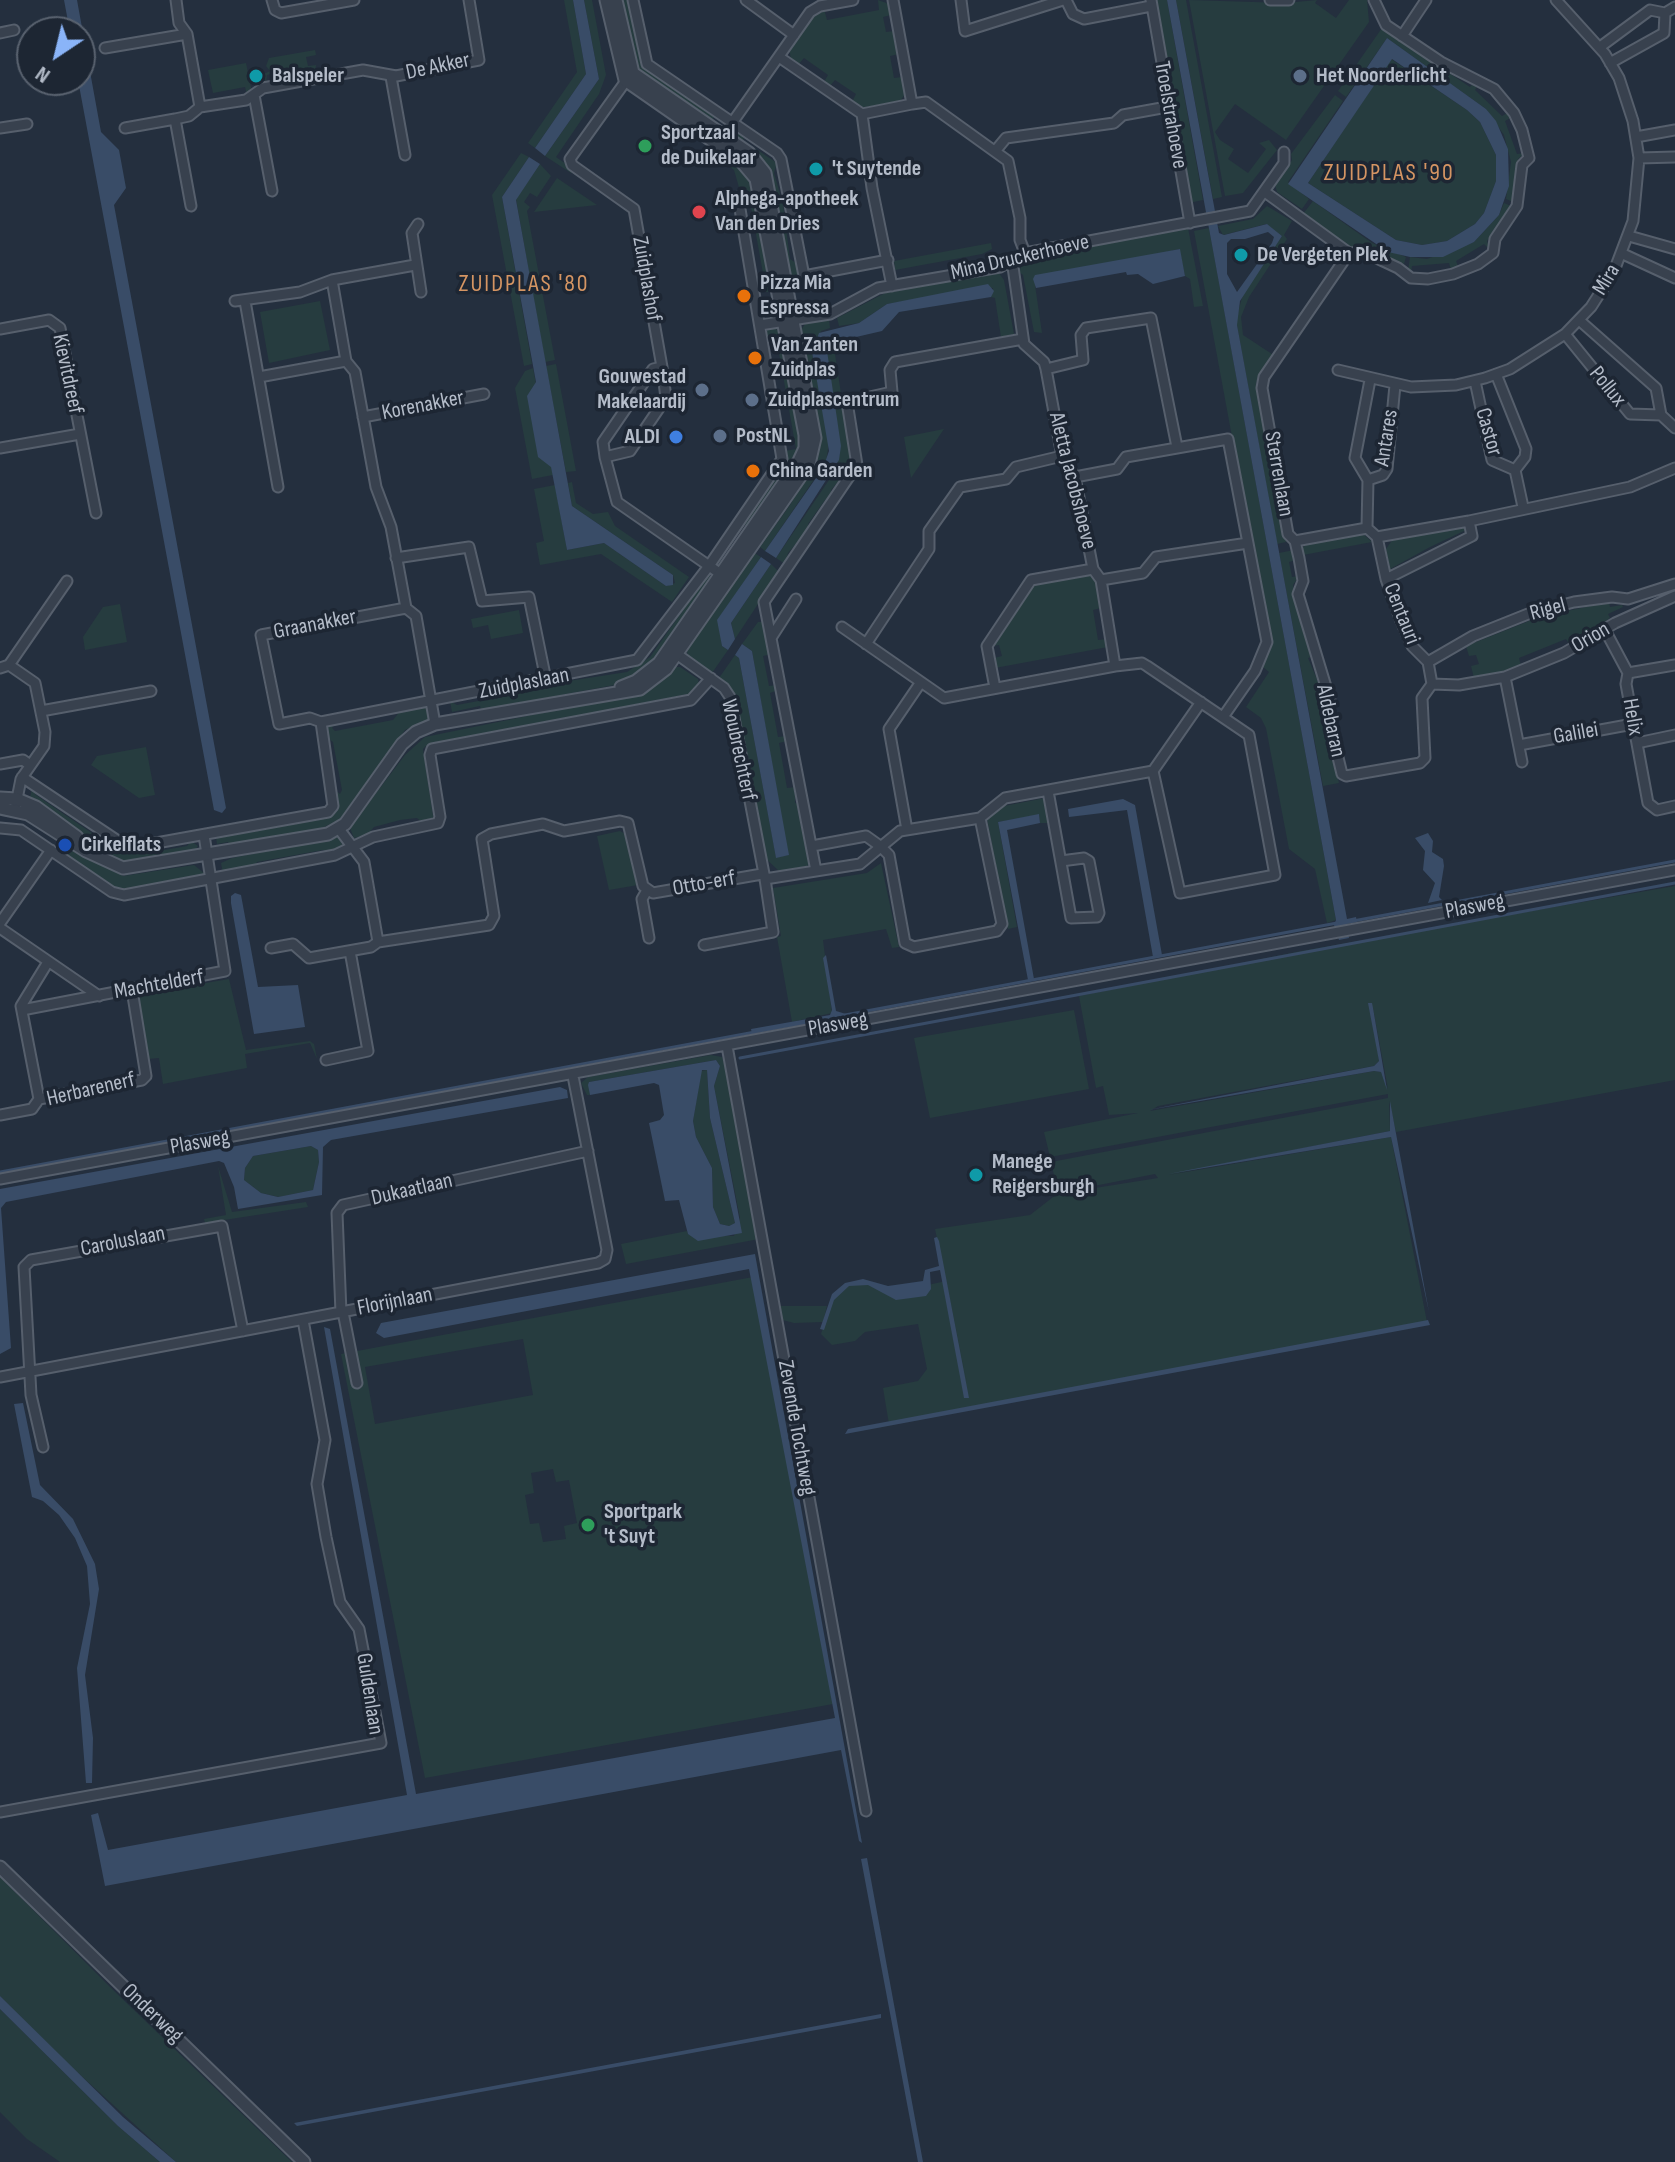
<!DOCTYPE html>
<html>
<head>
<meta charset="utf-8">
<style>
  body { margin:0 }
  #map { position:relative; width:1675px; height:2162px; overflow:hidden; background:#242f3e; font-family:"Sofia Sans Condensed",sans-serif }
  canvas { display:block }
  .north { position:absolute; left:16px; top:16px; width:80px; height:80px; box-sizing:border-box; background:#1d2633; border:2px solid #59626f; border-radius:50%; rotate:215deg; font-size:22px; font-weight:700; line-height:32px; text-align:center; color:#b4bcc9 }
  .north::after { content:''; display:block; margin:auto; width:28px; height:36px; background:#8ab4f8; clip-path:polygon(50% 0,100% 100%,50% 72%,0 100%) }
</style>
</head>
<body>
<div id="map">
<canvas width="1675" height="2162"></canvas>
<div class="north">N</div>
</div>
<script>
const g = document.querySelector('canvas').getContext('2d');
g.lineJoin = 'round';
function paint(path, color) { g.fillStyle = color; g.fill(path, 'evenodd'); }
const toPath = rows => new Path2D(rows.map(r => 'M' + r).join(''));
function trace(path, color, width, dash) { g.strokeStyle = color; g.lineWidth = width; g.lineCap = dash ? 'butt' : 'round'; g.setLineDash(dash || []); g.stroke(path); }
function drawText(font, color, halo, rows, align = 'center') {
  g.font = font + ' "Sofia Sans Condensed",sans-serif'; g.lineWidth = 7; g.setLineDash([]); g.textBaseline = 'middle'; g.strokeStyle = halo; g.fillStyle = color; for (const [text, x, y, turn = 0] of rows) {
    g.save(); g.translate(x, y); g.rotate((+turn || 0) * Math.PI / 180); g.textAlign = isNaN(turn) ? turn : align; if (halo) g.strokeText(text, 0, 0); g.fillText(text, 0, 0); g.restore();
  }
}
paint(toPath([
  [564,0,573,0,586,74,535,148,528,143,577,72],
  [584,0,592,0,606,75,599,94,556,157,573,169,571,173,545,156,599,79],
  [619,0,628,0,644,68,714,117,710,123,637,71],
  [878,0,889,4,891,15,883,17,886,32,894,31,899,54,890,56,894,78,902,77,906,93,900,101,861,108,852,102,856,94,835,80,830,86,824,82,828,75,804,58,798,65,791,60,789,47,815,11,824,9,827,20,879,10],
  [1155,0,1167,0,1203,200,1189,203],
  [1176,0,1186,0,1222,197,1213,199],
  [1189,0,1285,3,1317,0,1315,3,1336,18,1349,0,1367,0,1369,22,1286,140,1235,104,1215,132,1220,140,1234,149,1228,159,1248,173,1266,149,1259,143,1269,140,1277,150,1243,193,1225,196],
  [1382,28,1438,66,1437,74,1387,38,1346,97,1338,91],
  [315,50,316,55,306,57,308,66,316,65,315,74,311,67,295,70,296,78,289,80,287,71,279,73,280,81,277,82,275,73,267,75,266,83,264,74,270,71,266,66,269,58],
  [1391,59,1467,110,1480,122,1496,155,1496,181,1484,213,1475,224,1447,241,1422,245,1396,240,1308,183],
  [246,63,252,92,247,95,245,87,213,93,208,70],
  [1443,69,1470,87,1474,82,1479,83,1475,90,1502,116,1509,112,1512,117,1505,121,1517,154,1525,153,1518,159,1513,202,1506,199,1511,162,1504,135,1486,109,1441,77],
  [1335,95,1343,101,1288,182,1309,199,1302,209,1277,192,1275,185,1292,160,1291,154],
  [726,125,743,136,744,141,777,163,774,173,783,204,790,259,796,263,799,282,789,284,771,185,721,131],
  [712,144,751,177,773,287,768,288,768,292,758,292,766,290,748,190,740,191,734,170,710,153],
  [521,153,529,157,502,197,532,364,524,366,492,195],
  [540,164,551,176,537,197,530,193,524,202,530,207,527,211,555,360,545,362,516,199],
  [557,178,597,205,534,212],
  [1313,201,1372,243,1406,257,1404,264,1366,248,1353,249,1303,214],
  [1504,203,1511,206,1487,241,1490,250,1484,244,1456,261,1459,269,1451,270,1449,263,1412,266,1411,274,1408,271,1410,257,1427,259,1474,242,1499,215],
  [1267,206,1292,221,1284,235,1287,239,1249,297,1241,317,1243,335,1275,356,1256,383,1286,542,1277,544,1236,320,1243,294,1282,236,1266,224,1223,235,1218,226,1253,219],
  [1188,228,1203,306,1194,307,1190,279,1185,276,1179,249,1035,285,1042,333,1034,332,1023,275,1019,272,1023,262,1045,254],
  [1209,228,1336,920,1327,923,1315,869,1289,849,1266,728,1261,718,1246,707,1269,672,1263,667,1263,660,1271,648,1194,231],
  [991,243,992,249,982,254,895,270,894,261],
  [998,272,1004,280,1014,334,1001,337,995,298,991,297,993,288,887,304,859,323,839,326,837,318,885,293],
  [320,301,330,350,269,363,260,312],
  [829,319,830,328,821,331,812,352,829,442,826,462,765,551,760,547,790,505,795,496,792,494,809,471,799,333,805,324],
  [771,326,780,332,801,437,800,449,747,526,743,524,783,466,785,451,796,449,776,336,767,337,766,331],
  [833,341,852,466,831,490,832,495,825,500,808,524,809,529,788,553,785,564,776,558,831,477,840,452,824,348],
  [556,364,576,471,566,472,546,366],
  [533,368,553,475,532,479,515,388,525,371],
  [944,429,911,478,904,437],
  [572,482,576,503,593,514,608,512,615,526,689,577,672,602,601,554,540,565,536,543,544,541,534,489,555,485,567,550,604,543,666,586,675,583,673,575,572,506,568,483],
  [1463,526,1468,533,1464,531,1430,547,1390,569,1386,549,1393,539],
  [1362,533,1372,542,1303,555,1302,549,1306,544],
  [1294,550,1296,560,1289,562,1292,577,1299,576,1293,585,1311,657,1308,658,1327,703,1320,705,1339,783,1323,786,1279,553],
  [753,552,761,557,720,617,722,646,728,650,712,673,689,658,686,649],
  [771,564,779,572,735,639,731,623],
  [709,573,711,579,648,670,620,684,481,710,480,706,452,712,450,701,457,705,532,691,536,686,627,672,650,657],
  [1089,574,1096,579,1101,608,1093,610,1098,640,1107,639,1108,647,995,668,994,658,1002,656,999,645,991,646,1034,584],
  [1609,602,1610,607,1622,605,1623,607,1608,614,1610,618,1602,624,1604,627,1570,645,1566,639,1519,658,1521,666,1509,671,1474,678,1471,666,1479,664,1476,655,1469,656,1466,646,1539,617],
  [120,604,127,642,85,650,83,637,103,607],
  [519,610,523,633,491,639,488,625,473,628,471,619],
  [758,622,765,622,772,654,763,656,769,686,777,685,778,690,770,693,778,737,786,736,787,741,779,743,787,788,796,787,795,803,799,804,810,862,807,866,779,871,764,857,735,698,729,686,719,678,735,655,739,658,776,857,788,855,752,651,742,644],
  [673,667,680,667,698,679,699,685,693,693,426,746,423,749,434,822,423,823,417,818,400,820,374,827,367,835,354,838,350,828,354,822,405,755,425,737,644,692,660,683],
  [426,706,431,712,429,719,405,730,339,820,320,829,229,846,228,842,217,844,216,837,333,813,337,806,335,790,340,794,342,790,333,742,324,735,327,726,335,724,332,728,335,731,393,720,401,710],
  [146,747,155,795,139,798,91,765,97,756],
  [32,788,36,795,108,844,147,853,187,846,191,841,198,846,194,852,129,862,116,859,30,798],
  [1045,798,1050,823,1040,823,1039,815,998,822,1017,927,1008,929,987,819,1004,806],
  [620,831,627,835,638,885,609,890,597,836],
  [339,837,343,847,328,853,323,850,257,862,254,867,223,873,221,863,232,858],
  [72,845,123,876,194,865,204,873,202,877,120,892,62,854],
  [881,863,899,947,892,948,886,929,823,940,832,1013,792,1022,777,937,781,936,773,888,867,873],
  [1675,886,1675,1080,1396,1132,1389,1101,1390,1131,1168,1175,1391,1137,1427,1322,889,1424,883,1388,918,1381,927,1369,918,1324,865,1332,855,1341,832,1345,821,1334,834,1293,843,1286,863,1282,896,1292,946,1281,970,1397,935,1229,1030,1215,1057,1194,1158,1178,1155,1174,1058,1193,1051,1162,1388,1098,1388,1094,1050,1157,1044,1132,1138,1113,1109,1115,1103,1086,1096,1088,1079,996,1301,951],
  [1373,1008,1388,1089,1381,1072,1374,1071,1150,1111,1158,1106,1374,1066,1379,1061],
  [229,979,246,1050,310,1041,314,1044,317,1059,310,1043,245,1054,247,1068,163,1084,159,1058,148,1059,136,995],
  [1074,1010,1089,1089,930,1118,914,1038],
  [711,1055,722,1057,726,1066,759,1239,626,1264,621,1244,687,1231,688,1234,734,1236,740,1218,714,1086,720,1066,716,1060,589,1082,590,1095,587,1095,581,1083,588,1077],
  [707,1070,710,1118,735,1223,729,1226,720,1224,713,1207,712,1168,696,1137,693,1121,701,1071],
  [311,1146,318,1150,319,1162,313,1190,279,1197,261,1193,244,1180,245,1168,253,1156],
  [218,1166,232,1212,306,1202,308,1207,205,1223,204,1219,226,1215],
  [753,1277,833,1704,425,1778,341,1354],
  [523,1339,533,1395,375,1424,365,1367],
  [553,1469,556,1482,569,1480,577,1523,564,1526,566,1539,543,1542,539,1523,530,1524,525,1495,534,1493,531,1473],
  [778,1306,827,1306,823,1322,794,1323,779,1319],
  [0,1877,109,1986,292,2162,176,2162,66,2062,0,1996],
  [0,2009,118,2126,160,2162,60,2162,27,2139,0,2112]
]), '#263c3f');
paint(toPath([
  [64,0,77,0,101,132,119,150,126,188,114,205,226,808,222,813,214,810,78,80,80,32,70,32],
  [573,0,584,0,599,79,545,156,535,148,586,74],
  [1167,0,1176,0,1219,233,1224,235,1267,224,1282,236,1240,301,1237,325,1347,919,1356,917,1357,922,1347,924,1349,938,1339,940,1334,925,1336,920],
  [1268,232,1274,237,1272,243,1237,292,1227,274,1227,243,1231,239,1245,239],
  [1387,38,1486,109,1496,121,1508,149,1509,186,1499,215,1474,242,1443,257,1410,257,1388,252,1288,184],
  [1392,59,1467,110,1480,122,1496,155,1496,181,1484,213,1475,224,1447,241,1422,245,1396,240,1308,183],
  [529,157,540,164,516,200,572,506,673,575,673,585,666,586,604,543,567,550,551,467,538,457,527,396,536,382,502,197],
  [1180,249,1185,276,1153,284,1138,274,1127,275,1126,272,1036,288,1033,279,1035,275],
  [988,284,994,291,991,297,899,312,882,331,826,344,841,446,839,460,776,558,765,551,823,468,829,451,812,352,819,333,859,323,887,304],
  [761,557,771,564,731,623,735,639,728,650,722,646,717,620],
  [742,644,752,651,789,855,776,858,739,658,735,655],
  [1123,799,1135,805,1162,955,1153,957,1127,810,1069,817,1068,809],
  [1039,814,1040,823,1007,830,1034,979,1028,980,998,822],
  [1428,833,1433,841,1432,852,1443,859,1444,866,1439,897,1442,900,1428,903,1435,883,1423,870,1425,851,1415,838],
  [235,893,241,895,258,987,298,985,305,1027,254,1034,231,903,231,896],
  [826,955,836,1011,846,1014,846,1017,752,1034,751,1029,830,1015,832,1010,823,958],
  [1368,1003,1372,1003,1373,1008,1387,1090,1381,1072,1374,1071,1148,1110,1374,1066,1379,1061],
  [716,1060,720,1066,714,1086,742,1233,698,1241,688,1234,679,1200,665,1201,649,1123,660,1120,664,1115,659,1085,654,1083,590,1095,588,1085,589,1082],
  [702,1070,707,1070,710,1118,735,1223,729,1226,720,1224,713,1207,712,1168,696,1137,693,1121],
  [560,1087,567,1090,568,1098,331,1140,323,1147,322,1195,238,1209,234,1187,224,1163,219,1161,6,1202,1,1208,11,1348,0,1354,0,1189],
  [311,1146,318,1150,319,1162,313,1190,278,1197,261,1193,244,1180,245,1168,253,1156],
  [1390,1101,1429,1312,1391,1137,1168,1174,1390,1131],
  [937,1237,939,1241,969,1398,964,1398,940,1270,930,1272,931,1289,926,1296,896,1300,868,1285,849,1286,834,1300,824,1330,820,1329,832,1294,845,1283,863,1279,888,1286,923,1281,925,1270,939,1266,934,1238],
  [755,1254,862,1843,859,1841,841,1750,105,1886,91,1815,98,1813,108,1850,407,1795,324,1327,330,1329,416,1794,835,1718,749,1269,384,1338,376,1333,381,1323],
  [1428,1320,1430,1325,845,1434,848,1429],
  [23,1403,40,1485,73,1519,95,1564,99,1589,85,1675,93,1738,92,1783,86,1783,77,1668,90,1604,87,1566,75,1538,59,1515,43,1501,32,1497,14,1404],
  [867,1858,923,2162,918,2162,861,1859],
  [0,1996,123,2117,176,2162,160,2162,118,2126,0,2009],
  [881,2014,881,2018,297,2126,294,2123]
]), '#394c67');
trace(toPath([
  [1353,921,1675,861],
  [845,1015,1337,923],
  [740,1058,1675,883],
  [0,1172,755,1032]
]), '#394c67', 3);
const minor = toPath([
  [176,0,179,23,187,34,200,107],
  [272,0,275,10,281,13,354,0],
  [633,0,647,64,777,153,781,159,804,276,888,260],
  [746,0,794,35],
  [961,0,965,31,1063,0],
  [1066,0,1073,14,1084,19,1151,6],
  [1151,0,1190,223],
  [1270,0,1289,0],
  [0,33,14,30],
  [1402,36,1426,0],
  [1600,47,1650,10,1665,13,1675,7],
  [105,48,187,34],
  [779,57,862,114,872,188,892,286],
  [1610,63,1664,33,1665,13],
  [391,77,405,155],
  [628,78,570,159,572,165,634,209,662,367,653,369,603,442,605,457,617,502,725,577],
  [254,95,272,191],
  [912,104,926,102,1008,161,1020,218,1020,240,1025,253],
  [862,114,912,104,893,0],
  [175,119,189,116,200,107,246,100,263,88,363,70,396,76,479,60,469,0],
  [732,123,810,12,820,6,853,0],
  [0,128,27,124],
  [125,128,175,119,191,206],
  [1636,137,1675,130],
  [996,150,1006,138,1114,123,1123,115,1167,107],
  [1639,158,1675,157],
  [1265,192,1349,253,1364,252,1398,268,1411,278,1428,279,1453,274,1478,264,1493,253,1495,239,1517,206,1522,165,1529,158,1522,130,1514,113,1494,89,1441,62,1386,25,1374,0],
  [418,224,412,233,421,292],
  [1629,236,1675,249],
  [1349,253,1264,377,1262,388,1288,534,1295,541,1299,558,1303,581,1298,594,1330,700,1328,716,1342,774,1346,776,1420,763,1425,758,1422,698,1432,684,1428,662,1412,646,1401,621,1386,579,1377,537],
  [1623,254,1675,278],
  [1012,260,1024,344,1044,362,1046,369,1062,456,1075,477,1093,569],
  [332,280,346,361,355,372,376,487,391,527,406,608,416,616,435,724],
  [235,301,300,292,332,280,415,265],
  [245,301,278,487],
  [1579,320,1656,388,1661,415,1675,428],
  [760,325,830,314,878,288,1000,267,1025,253,1250,211,1284,163,1284,152],
  [0,329,49,320,60,328,96,513],
  [1565,334,1630,414,1661,415],
  [1046,369,1083,360,1081,335,1086,328,1151,318,1177,447],
  [1338,370,1411,387,1456,385,1485,378,1510,369,1565,334,1591,307,1614,271,1633,221,1639,158,1633,121,1619,78,1605,54,1556,0],
  [1496,374,1526,449,1525,457,1515,470,1523,507],
  [259,377,346,361],
  [1475,381,1492,460,1515,470],
  [363,417,484,394],
  [0,448,80,434],
  [605,457,630,451,666,398,662,367],
  [1075,477,1117,469,1126,457,1228,439,1267,642,1255,671,1223,717],
  [1368,480,1355,458,1370,380],
  [1367,528,1368,480,1383,475,1387,469,1395,385],
  [1295,541,1367,528,1377,537,1469,521,1630,487,1675,468],
  [396,558,469,547,482,601,529,597,546,680],
  [1386,579,1472,536,1469,521],
  [1101,580,1143,573,1156,557,1248,543],
  [1605,630,1628,673,1626,684,1648,803,1657,810,1675,806],
  [771,638,796,599],
  [866,644,929,549,929,531,960,487,1006,479,1016,467,1062,456],
  [671,650,724,688,730,697,765,879,860,864,900,831,980,818,1005,798,1153,771,1180,893,1275,875,1249,735,1147,666,1142,663,1115,666,944,698,842,627],
  [1428,662,1473,636,1528,614,1574,602,1612,597,1628,599,1675,584],
  [9,665,67,581],
  [0,668,9,665,35,683,45,732,44,746,21,779,15,809],
  [1628,673,1675,665],
  [1505,677,1522,762],
  [1432,684,1459,685,1505,677,1564,653,1615,623,1675,596],
  [995,688,987,646,1031,580,1093,569,1101,580,1115,666],
  [41,711,151,691],
  [321,722,310,718,279,724,261,635,406,608],
  [1637,743,1675,735],
  [1519,745,1633,724],
  [0,764,23,760,30,765],
  [1153,771,1201,702],
  [22,777,124,845,134,847,328,812,333,806,321,722,637,660,709,566,782,459,738,197],
  [1048,791,1071,918,1097,917,1099,913,1089,861,1084,858,1061,861],
  [0,828,21,830,112,892,124,895,335,855,373,837,438,823,440,817,430,755,432,749,691,700,711,678],
  [339,829,364,862,378,942],
  [907,830,889,729,921,682],
  [812,846,866,836,880,846,889,855,905,943,914,947,997,931,1002,924,980,818],
  [816,871,764,602,857,465,847,402,892,392,890,370,895,362,1023,339],
  [646,892,642,899,649,938],
  [0,923,51,850],
  [0,928,99,996],
  [704,945,773,932,765,879],
  [271,948,293,944,309,958,371,947,378,942,489,925,494,916,482,839,491,834,543,824,564,831,620,821,628,823,643,886,653,893,762,874],
  [22,1010,225,971,204,835],
  [727,1046,866,1811],
  [326,1060,368,1051,350,951],
  [39,1099,21,1006,48,962],
  [0,1115,32,1109,39,1099,142,1080,146,1076,132,990],
  [0,1179,1675,870],
  [343,1312,357,1383],
  [341,1313,337,1213,343,1205,588,1151],
  [0,1377,598,1263,605,1259,607,1250,573,1076],
  [43,1447,31,1395,24,1267,31,1260,222,1226,243,1331],
  [0,1812,381,1743,359,1629,340,1602,326,1537,317,1484,325,1440,303,1320]
]);
const tertiary = toPath([
  [606,0,625,80,740,160,756,179,805,435,805,448,799,461,659,663,636,681,621,687],
  [0,798,17,799,36,807,77,837],
  [0,808,28,814,86,851,123,868,328,834,345,824,402,744,416,732,435,724,640,689,666,669,809,464,815,438,765,173,749,153,633,73,616,0],
  [0,1867,304,2162]
]);
trace(minor, '#565f6c', 13);
trace(tertiary, '#565f6c', 15);
trace(minor, '#38414e', 9);
trace(tertiary, '#38414e', 11);
for (const [x, y, r, color] of [
  [256,76,8,"#0f9aa8"],
  [1300,76,8,"#5c6f8a"],
  [645,146,8,"#2e9e5b"],
  [816,169,8,"#0f9aa8"],
  [699,212,8,"#e0444e"],
  [1241,255,8,"#0f9aa8"],
  [744,296,8,"#e8710a"],
  [755,358,8,"#e8710a"],
  [702,390,8,"#5c6f8a"],
  [752,400,8,"#5c6f8a"],
  [720,436,8,"#5c6f8a"],
  [676,437,8,"#3f7fe0"],
  [753,471,8,"#e8710a"],
  [65,845,8,"#1a4fb4"],
  [976,1175,8,"#0f9aa8"],
  [588,1525,8,"#2e9e5b"]
]) { const dot = new Path2D(); dot.arc(x, y, r, 0, 2 * Math.PI); g.fillStyle = color; g.fill(dot); trace(dot, '#1d2633', 3); }
drawText('22px', '#b4bcc9', '#1d2633', [
  ["De Akker",438,67,-12],
  ["Troelstrahoeve",1170,115,80],
  ["Mina Druckerhoeve",1020,258,-13],
  ["Zuidplashof",646,279,80],
  ["Mira",1607,280,-59],
  ["Kievitdreef",67,374,78],
  ["Pollux",1607,387,51],
  ["Korenakker",423,406,-11],
  ["Castor",1488,432,74],
  ["Antares",1387,438,-81],
  ["Sterrenlaan",1278,474,80],
  ["Aletta Jacobshoeve",1072,481,76],
  ["Rigel",1548,610,-15],
  ["Centauri",1401,614,68],
  ["Graanakker",315,625,-11],
  ["Orion",1591,638,-30],
  ["Zuidplaslaan",524,684,-11],
  ["Helix",1632,717,80],
  ["Aldebaran",1330,721,78],
  ["Galilei",1576,734,-10],
  ["Woubrechterf",738,750,78],
  ["Otto-erf",704,884,-10],
  ["Plasweg",1475,907,-11],
  ["Machtelderf",159,985,-10],
  ["Plasweg",838,1025,-10],
  ["Herbarenerf",91,1090,-13],
  ["Plasweg",200,1143,-10],
  ["Dukaatlaan",412,1190,-13],
  ["Caroluslaan",123,1242,-11],
  ["Florijnlaan",395,1302,-11],
  ["Zevende Tochtweg",796,1428,80],
  ["Guldenlaan",369,1694,81],
  ["Onderweg",152,2014,44]
]);
drawText('bold 22px', '#b4bcc9', '#1d2633', [
  ["Balspeler",272,76],
  ["Het Noorderlicht",1316,76],
  ["Sportzaal",661,133],
  ["de Duikelaar",661,158],
  ["'t Suytende",832,169],
  ["Alphega-apotheek",715,199],
  ["Van den Dries",715,224],
  ["De Vergeten Plek",1257,255],
  ["Pizza Mia",760,283],
  ["Espressa",760,308],
  ["Van Zanten",771,345],
  ["Zuidplas",771,370],
  ["Gouwestad",686,377,"right"],
  ["Makelaardij",686,402,"right"],
  ["Zuidplascentrum",768,400],
  ["PostNL",736,436],
  ["ALDI",660,437,"right"],
  ["China Garden",769,471],
  ["Cirkelflats",81,845],
  ["Manege",992,1162],
  ["Reigersburgh",992,1187],
  ["Sportpark",604,1512],
  ["'t Suyt",604,1537]
], 'left');
g.letterSpacing = '2px';
drawText('24px', '#d59563', '#1d2633', [
  ["ZUIDPLAS '90",1389,174],
  ["ZUIDPLAS '80",524,285]
]);
g.letterSpacing = '0px';
</script>
</body>
</html>
